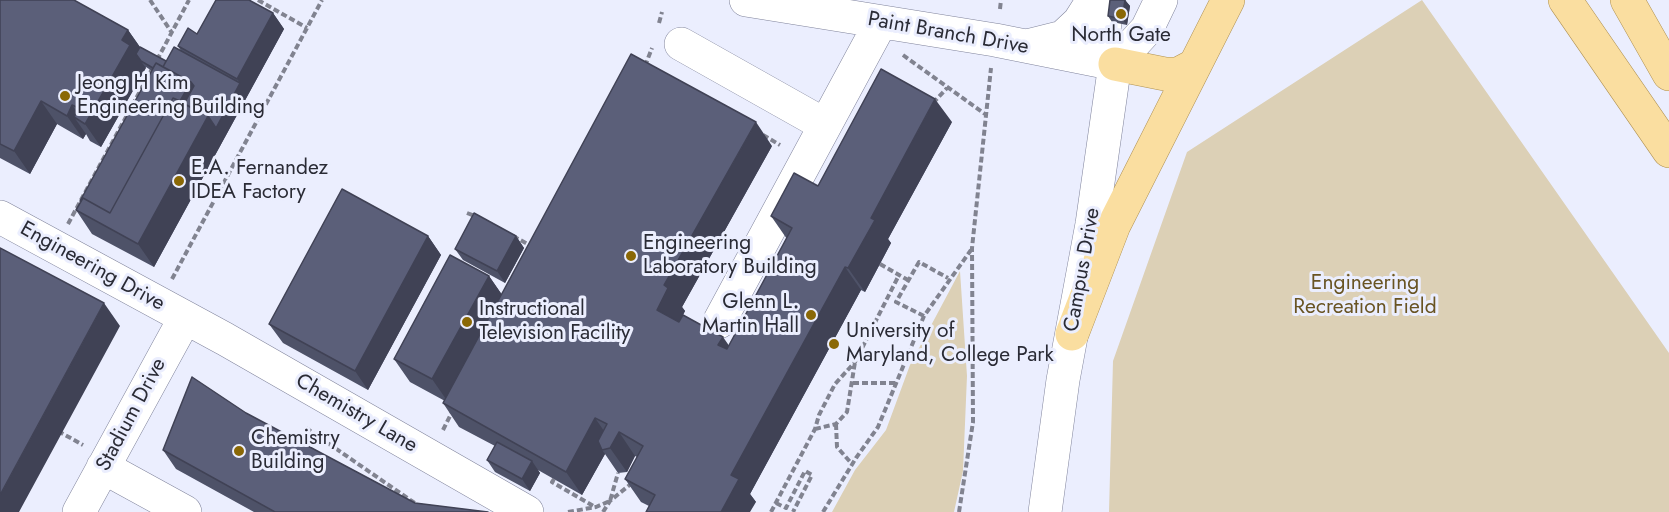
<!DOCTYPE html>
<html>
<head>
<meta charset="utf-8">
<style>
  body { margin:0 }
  canvas { display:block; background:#ebeefe }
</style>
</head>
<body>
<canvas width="1669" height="512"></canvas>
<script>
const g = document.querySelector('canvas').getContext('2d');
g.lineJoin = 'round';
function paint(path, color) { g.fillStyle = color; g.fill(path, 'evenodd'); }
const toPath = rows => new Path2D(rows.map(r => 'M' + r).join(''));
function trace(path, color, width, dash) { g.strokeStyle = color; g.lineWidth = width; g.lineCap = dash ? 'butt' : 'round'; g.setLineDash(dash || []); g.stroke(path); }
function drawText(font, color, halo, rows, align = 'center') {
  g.font = font + ' Jost,sans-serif'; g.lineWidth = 6; g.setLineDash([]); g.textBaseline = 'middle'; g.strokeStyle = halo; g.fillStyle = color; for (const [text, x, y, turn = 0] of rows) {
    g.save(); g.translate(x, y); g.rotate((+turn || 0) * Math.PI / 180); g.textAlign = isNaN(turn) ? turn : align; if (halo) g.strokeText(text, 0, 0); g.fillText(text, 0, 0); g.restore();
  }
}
paint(toPath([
  [1422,0,1669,353,1669,512,1109,512,1113,361,1187,152],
  [960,271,967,376,963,471,954,512,832,512,855,470,886,430,910,365]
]), '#dcd0b6');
const minor = toPath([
  [746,0,995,40,1115,64],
  [1108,0,1103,38,1105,51,1115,64],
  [681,44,825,125],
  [1027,46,1063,37,1079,22,1093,0],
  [0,217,225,339,527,512],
  [719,322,881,22],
  [103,467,185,512],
  [79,512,185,318],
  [1045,512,1063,380,1092,224,1115,64,1147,29,1161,0]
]);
const major = toPath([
  [1565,0,1669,151],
  [1627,0,1669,74],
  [1115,64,1165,74,1178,74,1195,65],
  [1072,334,1114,225,1228,0]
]);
trace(minor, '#80849c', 34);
trace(major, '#af9152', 34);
trace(toPath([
  [150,0,172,33],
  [258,0,307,28],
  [1000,9,1001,0],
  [659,23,662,12],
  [903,55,985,114],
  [157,60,189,0],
  [645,66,652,48],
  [933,103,947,88],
  [763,135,780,145],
  [467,213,477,217],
  [68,224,153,67],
  [513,236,533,247],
  [880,264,908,280],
  [172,279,322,0],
  [924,316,896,302,919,262,948,278],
  [853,383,896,383],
  [836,424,837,447,852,464],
  [306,428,419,506],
  [815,429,836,424,847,412,855,362],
  [443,430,453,410],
  [58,431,83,445],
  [554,479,552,482,595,507],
  [776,503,786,508,805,471,812,475,793,512],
  [568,512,596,507,610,501,618,473],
  [603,512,610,501,632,483],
  [771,512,815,429,819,415,835,384,855,362,899,275],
  [823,512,856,458,878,427,924,316,971,250],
  [959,512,973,422,972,248,991,68]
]), '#818390', 4, [6, 3]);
trace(minor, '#fff', 33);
trace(major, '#fadea0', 33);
paint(toPath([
  [0,0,128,30,140,47,166,61,181,51,178,46,197,34,273,13,284,29,154,267,92,234,76,210,152,71,146,67,101,147,90,141,86,134,83,139,57,124,30,174,0,158],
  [1125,0,1130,6,1127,25,1112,22,1108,16],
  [952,122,888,239,891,243,865,292,861,290,750,494,756,502,649,506,641,502,625,479,637,457,635,456,627,472,618,473,605,454,582,495,538,470,540,473,530,491,495,472,487,460,495,446,459,427,443,403,445,401,410,382,394,359,489,276,502,295,772,146,682,307,685,311,680,320,729,346,787,239,771,216,818,186],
  [428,236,441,255,368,390,283,343,269,324],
  [516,236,524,248,505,283,463,260,455,249],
  [246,413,415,503,488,512,254,512,176,469,163,450]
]), '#4e5268');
paint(toPath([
  [1125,0,1130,6,1127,25,1122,19],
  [273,13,284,29,154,267,138,244,208,116,240,83,237,79],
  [128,30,144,53,140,60,146,68,101,147,85,124,74,117,86,134,83,139,67,116,72,105,85,123,122,40],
  [191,82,202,98,115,220],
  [935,99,952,122,888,239,891,243,865,292,848,268,871,218],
  [41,101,57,124,30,174,14,151],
  [756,122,772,146,682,307,685,311,674,333,657,310,664,285],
  [428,236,441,255,368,390,355,371],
  [516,236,524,248,505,283,497,271],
  [845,267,861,290,750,494,756,502,750,512,721,512,731,475],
  [489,276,505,299,448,402,432,379],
  [104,303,120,326,19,512,0,512,0,495],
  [723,337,739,360,718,345],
  [595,418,611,441,602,450,605,454,582,495,566,472],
  [619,432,635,456,627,472,610,448],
  [532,461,540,473,530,491,522,479]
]), '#404255');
const building = toPath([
  [0,0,74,0,128,30,122,40,130,45,85,124,74,117,79,108,72,105,67,116,41,101,14,151,0,144,0,0],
  [216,0,249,0,273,13,237,79,178,46,188,28,197,34,216,0],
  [1110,0,1125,0,1122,19,1108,16,1110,0],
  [140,47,166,61,163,67,156,63,153,68,141,61,136,54,140,47],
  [174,47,240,83,216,128,208,116,184,104,194,86,191,82,163,67,174,47],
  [631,54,756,122,664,285,668,288,657,310,679,322,683,315,723,337,718,345,727,349,792,228,771,216,794,173,818,186,881,69,935,99,871,218,875,220,848,268,845,267,731,475,739,479,721,512,646,512,655,495,625,479,643,446,619,432,610,448,602,450,598,441,607,424,595,418,566,472,443,403,631,54],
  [156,63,191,82,180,101,173,98,110,213,83,198,80,201,156,63],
  [173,98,208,116,138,244,76,210,83,198,110,213,173,98],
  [342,189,428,236,355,371,269,324,342,189],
  [474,213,516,236,497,271,455,249,474,213],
  [0,248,104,303,0,495,0,248],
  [450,255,489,276,432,379,394,359,450,255],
  [192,377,246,413,415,503,488,512,275,512,163,450,192,377],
  [497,442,532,461,522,479,487,460,497,442]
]);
paint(building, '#5b5f79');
trace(building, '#404255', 1.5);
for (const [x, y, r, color] of [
  [1121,14,6,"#8a6806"],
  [65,96,6,"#8a6806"],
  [179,181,6,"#8a6806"],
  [631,256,6,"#8a6806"],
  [811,315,6,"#8a6806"],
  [467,322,6,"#8a6806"],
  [834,344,6,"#8a6806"],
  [239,451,6,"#8a6806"]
]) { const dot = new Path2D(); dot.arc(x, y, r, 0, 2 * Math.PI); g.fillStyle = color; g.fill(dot); trace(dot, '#ebeefe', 2); }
drawText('21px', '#2a2b35', '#ebeefe', [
  ["Paint Branch Drive",948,34,10],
  ["Engineering Drive",92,267,29],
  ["Campus Drive",1083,270,-80],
  ["Chemistry Lane",356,414,30],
  ["Stadium Drive",132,415,-62]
]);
drawText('21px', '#2a2b35', '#ebeefe', [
  ["North Gate",1121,36,"center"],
  ["Jeong H Kim",77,84],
  ["Engineering Building",77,108],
  ["E.A. Fernandez",191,169],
  ["IDEA Factory",191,193],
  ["Engineering",643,244],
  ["Laboratory Building",643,268],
  ["Glenn L.",799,303,"right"],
  ["Martin Hall",799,327,"right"],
  ["Instructional",479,310],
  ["Television Facility",479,334],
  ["University of",846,332],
  ["Maryland, College Park",846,356],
  ["Chemistry",251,439],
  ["Building",251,463]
], 'left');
drawText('21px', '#695423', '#ebeefe', [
  ["Engineering",1365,284],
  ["Recreation Field",1365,308]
]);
</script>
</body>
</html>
